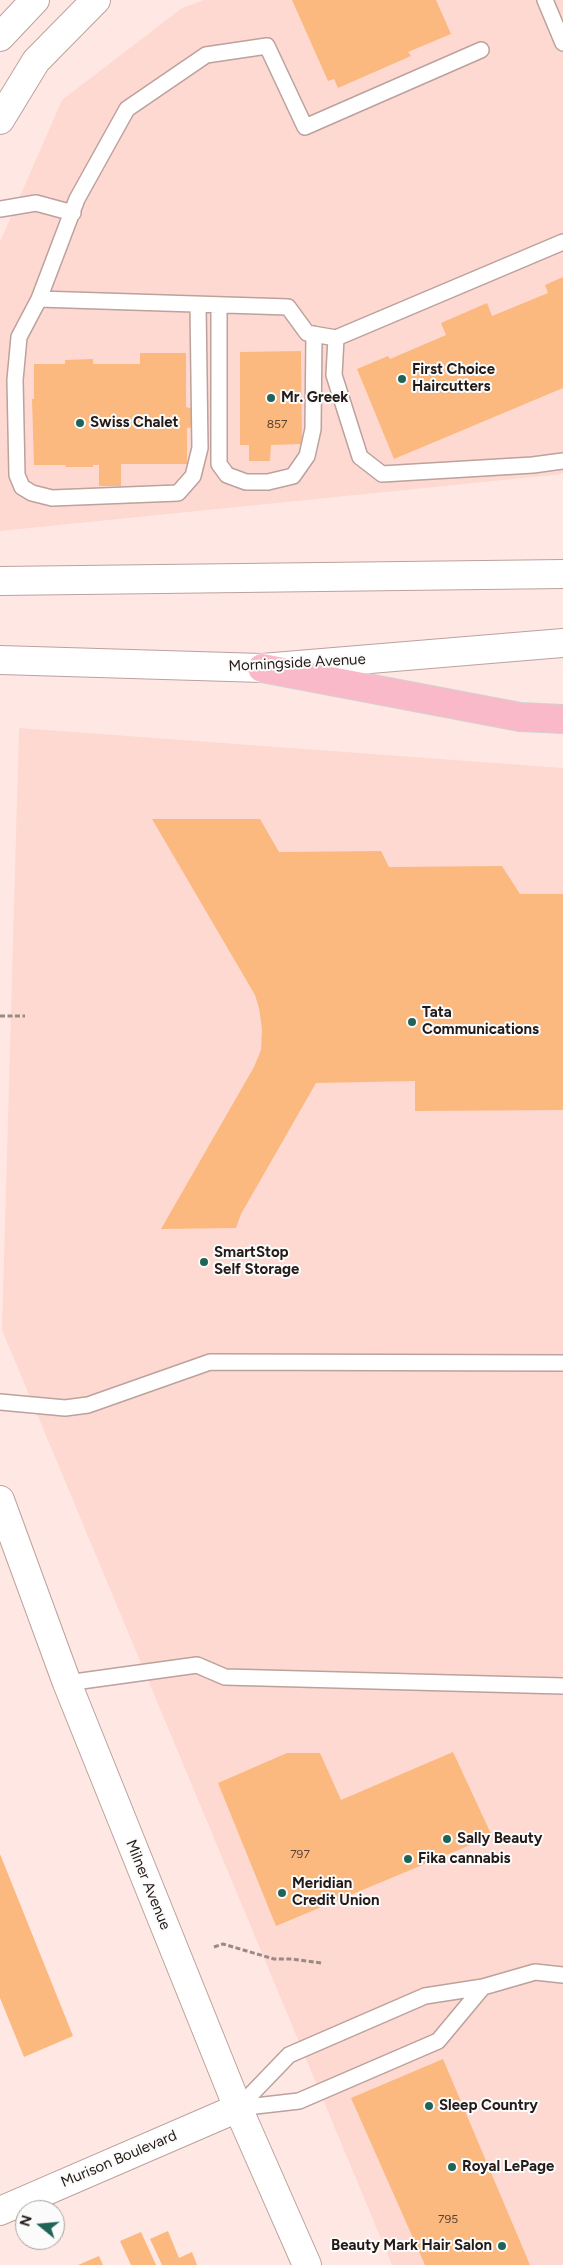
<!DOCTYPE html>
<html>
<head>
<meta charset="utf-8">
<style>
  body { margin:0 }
  #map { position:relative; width:563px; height:2265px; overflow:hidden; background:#ffe8e3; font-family:Figtree,sans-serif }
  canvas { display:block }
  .north { position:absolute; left:15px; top:2200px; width:50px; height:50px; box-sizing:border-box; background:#fbfbfb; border:1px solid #a5a1a0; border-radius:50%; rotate:287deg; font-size:14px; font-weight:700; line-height:20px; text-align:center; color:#241b18 }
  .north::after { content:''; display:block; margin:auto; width:18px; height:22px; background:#1f6457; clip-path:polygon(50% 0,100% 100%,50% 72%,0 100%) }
</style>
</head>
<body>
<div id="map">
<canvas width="563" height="2265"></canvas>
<div class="north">N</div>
</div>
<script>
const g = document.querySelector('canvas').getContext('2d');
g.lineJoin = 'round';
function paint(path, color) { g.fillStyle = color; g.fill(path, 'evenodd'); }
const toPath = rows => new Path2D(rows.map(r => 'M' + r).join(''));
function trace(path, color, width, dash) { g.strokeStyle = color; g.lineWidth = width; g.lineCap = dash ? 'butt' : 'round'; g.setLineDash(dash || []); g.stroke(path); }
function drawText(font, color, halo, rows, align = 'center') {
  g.font = font + ' Figtree,sans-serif'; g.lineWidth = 4; g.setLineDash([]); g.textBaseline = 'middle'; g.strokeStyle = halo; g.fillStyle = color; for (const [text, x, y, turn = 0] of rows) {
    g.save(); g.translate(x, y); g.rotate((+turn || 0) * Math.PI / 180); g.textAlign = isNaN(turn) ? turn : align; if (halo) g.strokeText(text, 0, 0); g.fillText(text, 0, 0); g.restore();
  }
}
paint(toPath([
  [204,0,563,0,563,474,0,531,0,242,62,100,182,8],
  [19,728,563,768,563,2265,392,2265,2,1330]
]), '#fed9d1');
paint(toPath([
  [292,0,436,0,451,34,408,52,411,56,338,88,334,79,328,81],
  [563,277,563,388,394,459,357,369,388,356,390,359,446,335,441,323,487,303,492,316,548,293,545,285],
  [301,351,302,444,271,445,270,461,249,461,249,445,240,445,240,352],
  [140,353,186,353,186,407,193,409,194,427,187,428,187,464,121,464,121,486,99,486,99,465,93,465,93,467,66,467,65,465,34,465,32,399,34,399,34,364,65,364,65,360,93,359,93,364,140,364],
  [152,819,260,819,279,852,381,851,389,867,502,866,520,894,563,894,563,1110,415,1111,415,1081,316,1083,241,1214,236,1228,161,1229,254,1067,261,1050,262,1029,259,1008,255,995],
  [453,1752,492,1836,276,1926,218,1783,287,1753,320,1753,341,1800],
  [0,1854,73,2036,24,2057,0,1998],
  [443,2059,530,2265,425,2265,351,2098],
  [168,2231,179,2258,192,2252,197,2265,162,2265,150,2239],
  [141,2232,156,2265,131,2265,120,2241],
  [99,2256,103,2265,78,2265]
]), '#fbb97f');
const lane = toPath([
  [545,0,563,43],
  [481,50,305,127,267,46,206,55,127,109,77,199,39,299,288,307,307,333,336,338,563,242],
  [0,209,36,203,73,213],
  [39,299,19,337,15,380,17,475,22,487,32,493,52,498,178,493,193,476,200,448,198,305],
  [219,306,219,464,227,475,246,482,268,482,293,476,307,456,313,429,314,334],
  [336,338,334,375,360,457,382,474,533,465,563,461],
  [0,1402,65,1408,88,1405,210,1362,563,1363],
  [67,1683,197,1665,225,1677,563,1686],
  [238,2108,289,2055,425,1996,483,1987,535,1972,563,1975],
  [238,2108,299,2101,438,2041,483,1987]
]);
const secondary = toPath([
  [0,37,35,0],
  [0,120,36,61,96,0],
  [0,581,563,574],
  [0,660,262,668,563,643],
  [0,1500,67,1683,238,2108,307,2265],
  [0,2211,238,2108]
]);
const highway = toPath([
  [262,668,520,717,563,719]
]);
trace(lane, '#bca19c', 18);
trace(secondary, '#bca19c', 30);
trace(highway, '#d3d1d1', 30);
trace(toPath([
  [0,1016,25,1016],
  [214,1947,223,1944,274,1959,292,1959,321,1963]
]), '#9a8985', 3, [5, 2.5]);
trace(lane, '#fff', 15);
trace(secondary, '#fff', 28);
trace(highway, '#f9b9c8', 28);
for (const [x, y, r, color] of [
  [402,379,5,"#1f6457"],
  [271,398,5,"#1f6457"],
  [80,423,5,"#1f6457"],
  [412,1022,5,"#1f6457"],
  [204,1262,5,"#1f6457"],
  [447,1839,5,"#1f6457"],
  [408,1859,5,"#1f6457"],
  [282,1893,5,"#1f6457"],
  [429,2106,5,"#1f6457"],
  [452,2167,5,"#1f6457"],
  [502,2246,5,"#1f6457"]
]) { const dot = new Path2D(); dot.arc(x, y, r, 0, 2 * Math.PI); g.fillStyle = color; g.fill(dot); trace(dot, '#fbfbfb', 2); }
drawText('12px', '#5a4232', null, [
  ["857",277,424],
  ["797",300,1854],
  ["795",448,2219]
]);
drawText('bold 15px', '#241b18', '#fbfbfb', [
  ["First Choice",412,370],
  ["Haircutters",412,387],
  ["Mr. Greek",281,398],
  ["Swiss Chalet",90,423],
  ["Tata",422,1013],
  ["Communications",422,1030],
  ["SmartStop",214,1253],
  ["Self Storage",214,1270],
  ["Sally Beauty",457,1839],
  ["Fika cannabis",418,1859],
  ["Meridian",292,1884],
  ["Credit Union",292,1901],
  ["Sleep Country",439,2106],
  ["Royal LePage",462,2167],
  ["Beauty Mark Hair Salon",492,2246,"right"]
], 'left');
drawText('15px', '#241b18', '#fbfbfb', [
  ["Morningside Avenue",297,663,-3],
  ["Milner Avenue",148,1885,68],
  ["Murison Boulevard",119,2159,-23]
]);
</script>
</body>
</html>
